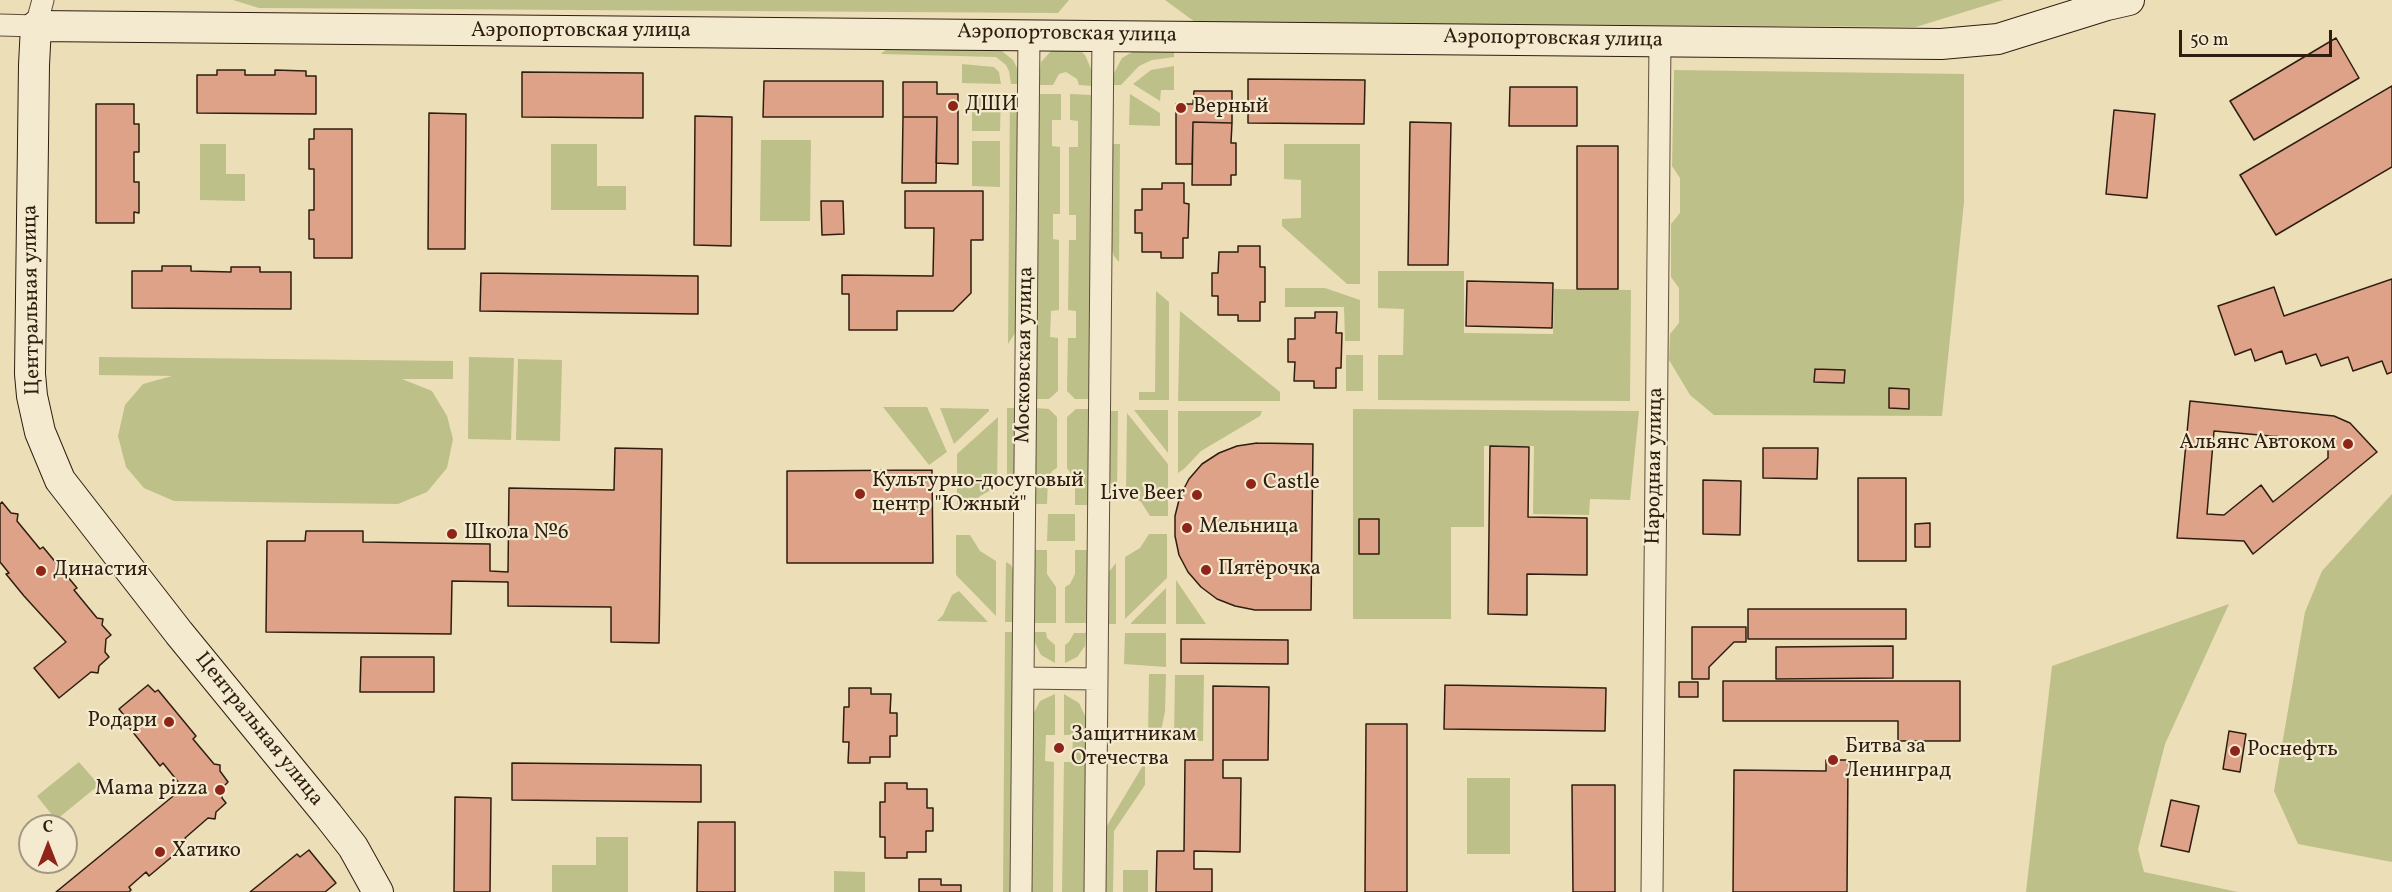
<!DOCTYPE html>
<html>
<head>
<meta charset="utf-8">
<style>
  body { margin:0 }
  #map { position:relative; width:2392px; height:892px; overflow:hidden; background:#ecdeb7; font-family:Vollkorn,serif }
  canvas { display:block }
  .north { position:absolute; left:18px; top:814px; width:60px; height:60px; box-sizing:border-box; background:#f3ead0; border:2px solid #a59883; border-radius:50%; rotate:0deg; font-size:16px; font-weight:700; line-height:24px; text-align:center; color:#2f1e0f }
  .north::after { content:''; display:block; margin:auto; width:21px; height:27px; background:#8f2418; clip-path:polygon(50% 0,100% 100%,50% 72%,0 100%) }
  .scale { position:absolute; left:2179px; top:30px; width:153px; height:27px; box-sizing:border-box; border:3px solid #2f1e0f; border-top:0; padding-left:8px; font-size:18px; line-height:21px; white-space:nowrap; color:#2f1e0f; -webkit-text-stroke:4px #f3ead0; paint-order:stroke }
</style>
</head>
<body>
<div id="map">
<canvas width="2392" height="892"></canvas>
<div class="north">С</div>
<div class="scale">50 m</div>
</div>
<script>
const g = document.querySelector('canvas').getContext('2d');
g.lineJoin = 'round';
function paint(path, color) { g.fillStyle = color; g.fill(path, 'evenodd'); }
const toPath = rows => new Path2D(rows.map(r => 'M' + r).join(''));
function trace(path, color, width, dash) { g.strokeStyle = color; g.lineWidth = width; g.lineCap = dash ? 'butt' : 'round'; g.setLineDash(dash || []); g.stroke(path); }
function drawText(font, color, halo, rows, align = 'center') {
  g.font = font + ' Vollkorn,serif'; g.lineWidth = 4.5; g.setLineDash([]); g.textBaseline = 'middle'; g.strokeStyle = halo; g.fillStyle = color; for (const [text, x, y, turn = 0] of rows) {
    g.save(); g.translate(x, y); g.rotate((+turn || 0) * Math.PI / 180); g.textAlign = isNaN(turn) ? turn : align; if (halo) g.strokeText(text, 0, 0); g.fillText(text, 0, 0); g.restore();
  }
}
paint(toPath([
  [233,0,1069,0,1058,13,259,8],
  [1165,0,2003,0,1916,27,1195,22],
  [890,46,998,48,1013,60,1017,68,1019,84,1011,84,1009,71,1006,65,996,57,881,54],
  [1139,48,1174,48,1174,57,1152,60,1139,66,1121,85,1112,85,1113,75,1122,58],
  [1053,49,1079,49,1085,55,1092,71,1092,86,1079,85,1077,79,1066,72,1059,74,1053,85,1039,85,1041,62],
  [962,64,994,67,999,72,1001,84,962,83],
  [1174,66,1174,90,1161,90,1160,101,1133,84,1151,70],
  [1674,70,1964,74,1964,202,1942,416,1714,415,1690,395,1669,360,1670,334,1679,323,1679,288,1671,277,1671,224,1680,213,1680,178,1672,166],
  [972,93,1001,93,1000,131,972,131],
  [1010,93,1019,93,1017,330,1008,344],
  [1039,94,1061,94,1061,120,1052,120,1052,146,1060,147,1060,214,1053,214,1053,239,1059,240,1059,310,1051,311,1050,337,1058,338,1058,391,1049,399,1036,399],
  [1070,94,1092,95,1089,399,1075,399,1067,391,1068,338,1076,338,1076,311,1068,310,1069,240,1076,240,1076,215,1069,215,1069,147,1078,147,1078,121,1070,120],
  [1130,94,1160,113,1160,126,1129,125],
  [761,140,811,140,810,221,760,221],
  [972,141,1000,141,1000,187,972,186],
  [200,144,226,144,226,174,245,174,245,201,200,200],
  [551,144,597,144,597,186,626,186,626,210,551,210],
  [1112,144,1120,144,1119,262,1114,256,1111,247],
  [1284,144,1360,144,1360,284,1347,284,1282,226,1282,219,1301,218,1301,180,1284,179],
  [1378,271,1464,271,1464,333,1553,334,1554,289,1631,290,1630,401,1378,400,1378,355,1403,355,1404,309,1378,308],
  [1285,288,1325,288,1360,300,1360,341,1345,341,1344,307,1285,307],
  [1156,291,1169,302,1169,400,1139,400,1139,392,1155,392],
  [1180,311,1280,392,1280,401,1178,401],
  [1346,355,1363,355,1363,391,1346,391],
  [99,357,453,361,453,379,402,379,432,391,447,416,453,439,447,468,427,492,398,504,174,501,144,488,126,467,118,436,125,405,143,384,172,376,99,375],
  [469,357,514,358,511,440,468,439],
  [518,359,562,360,560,441,516,440],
  [883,407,927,407,947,452,929,465],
  [940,408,989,409,989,411,954,444],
  [1007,408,1016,408,1015,477,1007,486],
  [1036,408,1049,409,1057,417,1057,468,1052,471,1048,480,1047,504,1035,504],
  [1076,409,1089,409,1088,505,1075,505,1075,480,1067,468,1067,417],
  [1353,409,1639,411,1630,500,1590,499,1589,515,1533,514,1534,446,1484,446,1484,527,1451,527,1451,619,1353,619],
  [1134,410,1168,410,1168,453],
  [1109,411,1118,411,1117,492,1108,479],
  [1178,411,1262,411,1260,416,1201,451,1184,469,1178,473],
  [1127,413,1168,464,1168,516,1150,516,1141,502,1126,492],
  [998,417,997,487,980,496,970,511,957,511,957,454],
  [2392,494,2392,862,2298,844,2274,791,2305,612,2322,571],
  [1048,514,1075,514,1075,541,1047,541],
  [1149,534,1167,534,1167,578,1125,619,1125,557,1140,548],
  [956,535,970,535,980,551,996,561,996,616,956,575],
  [1035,550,1047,550,1047,574,1056,587,1056,623,1034,623],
  [1075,550,1087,550,1086,623,1065,623,1065,587,1070,584,1075,574],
  [1006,562,1011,565,1014,572,1014,622,1005,622],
  [1116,563,1116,624,1107,624,1108,573],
  [1176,580,1206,624,1176,624],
  [1166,588,1166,624,1131,624,1131,623],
  [959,591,988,622,937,621,943,615,952,595],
  [2229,604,2165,744,2138,849,2144,872,2238,892,2026,892,2052,666],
  [1005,632,1014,632,1011,892,1003,892],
  [1034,632,1046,632,1047,638,1055,645,1055,663,1041,655,1034,641],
  [1074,633,1086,633,1085,646,1077,657,1065,663,1065,645,1069,642],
  [1125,633,1166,633,1166,667,1124,664],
  [1149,674,1166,674,1165,712,1159,740,1148,740],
  [1175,675,1204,675,1203,741,1174,741],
  [1055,694,1055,735,1046,735,1045,761,1054,762,1053,892,1031,892,1032,716,1040,701],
  [1064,694,1079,703,1086,718,1084,892,1062,892,1064,762,1072,762,1073,735,1064,735],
  [79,762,99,785,56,820,37,796],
  [1145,762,1145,785,1114,831,1113,892,1105,892,1105,829],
  [1467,778,1510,778,1510,854,1467,854],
  [596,837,628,837,628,892,552,892,552,865,596,865],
  [1123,870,1148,870,1148,892,1123,892],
  [834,871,865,872,865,892,834,892]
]), '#bec08a');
const building = toPath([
  [2336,38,2359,78,2254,140,2230,101,2336,38],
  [217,70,245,70,245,75,275,75,275,70,306,71,306,76,316,76,316,114,197,113,197,75,217,75,217,70],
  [522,72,643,73,643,118,522,117,522,72],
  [1248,79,1365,80,1364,124,1248,123,1248,79],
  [764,81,883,81,883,117,763,117,764,81],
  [903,82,937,82,937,94,958,94,958,164,936,163,937,117,903,117,903,82],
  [2392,86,2392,167,2276,235,2240,175,2392,86],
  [1510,87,1577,87,1577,126,1509,126,1510,87],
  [1194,91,1232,91,1232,123,1193,122,1192,164,1176,164,1176,104,1193,104,1194,91],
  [96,104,134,104,134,124,139,124,139,152,134,152,134,182,139,182,139,213,134,212,134,223,96,223,96,104],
  [2114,110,2155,114,2147,198,2106,194,2114,110],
  [429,113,466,114,465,249,428,249,429,113],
  [695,116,732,117,731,246,694,245,695,116],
  [903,117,937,117,936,183,902,183,903,117],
  [1193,122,1232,123,1231,143,1236,143,1236,175,1231,175,1231,185,1192,185,1193,122],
  [1410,122,1451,123,1448,265,1408,265,1410,122],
  [314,129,352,129,352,258,314,258,314,239,309,239,309,210,314,210,314,169,309,169,309,139,314,139,314,129],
  [1577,146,1618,146,1618,289,1577,289,1577,146],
  [1162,183,1184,183,1184,203,1189,204,1188,238,1183,238,1183,258,1161,258,1161,252,1142,252,1142,233,1135,233,1135,210,1142,210,1142,189,1162,189,1162,183],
  [905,191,983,191,983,240,971,240,971,293,953,311,897,311,897,330,849,330,849,294,842,294,842,275,933,276,934,228,905,228,905,191],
  [821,201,843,201,844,234,822,235,821,201],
  [1238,246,1260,246,1260,267,1265,267,1265,302,1260,302,1260,321,1238,321,1238,315,1218,315,1218,296,1212,296,1212,273,1218,273,1219,252,1238,252,1238,246],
  [162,266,191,266,191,271,231,272,231,267,260,267,260,272,291,272,291,309,132,308,132,271,162,271,162,266],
  [481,273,698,276,698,314,480,311,481,273],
  [2392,279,2392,372,2387,374,2382,361,2353,371,2348,357,2321,366,2316,354,2286,364,2282,351,2255,361,2251,349,2235,355,2218,306,2274,287,2284,316,2392,279],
  [1467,281,1553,283,1552,328,1466,326,1467,281],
  [1315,312,1337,312,1336,333,1342,333,1341,368,1336,368,1336,388,1314,388,1314,381,1294,381,1295,362,1288,362,1288,339,1295,339,1295,318,1315,318,1315,312],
  [1815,369,1845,370,1844,383,1814,382,1815,369],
  [1889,388,1909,389,1909,409,1889,408,1889,388],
  [2190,401,2334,416,2350,423,2377,452,2253,554,2244,541,2177,538,2190,401],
  [2214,431,2328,441,2328,458,2273,502,2261,485,2224,515,2207,514,2214,431],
  [1257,443,1313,444,1311,610,1255,610,1235,606,1217,599,1201,587,1188,572,1179,555,1175,536,1175,516,1180,496,1189,479,1202,464,1219,453,1237,446,1257,443],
  [1490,446,1529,447,1528,517,1587,518,1587,575,1527,574,1527,615,1488,614,1490,446],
  [615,448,662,449,659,643,611,642,611,607,508,606,508,582,452,581,451,634,266,632,267,541,305,541,306,531,363,531,363,542,490,544,490,571,508,572,509,488,614,490,615,448],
  [1763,448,1818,448,1817,479,1763,478,1763,448],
  [932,470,933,563,787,563,787,471,932,470],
  [1858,478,1906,478,1906,561,1858,561,1858,478],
  [1703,480,1741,481,1740,535,1703,534,1703,480],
  [2,502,11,513,18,514,17,521,40,549,43,547,77,588,74,590,97,618,103,619,102,625,111,635,106,639,105,652,109,657,99,666,98,673,91,672,59,698,34,668,66,642,24,596,6,574,9,573,0,562,0,504,2,502],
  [1359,519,1379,519,1379,554,1359,554,1359,519],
  [1930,523,1930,547,1915,547,1915,524,1930,523],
  [1748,609,1906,609,1906,639,1748,639,1748,609],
  [1692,627,1746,627,1746,642,1734,642,1709,667,1709,679,1692,679,1692,627],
  [1181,639,1288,640,1288,664,1181,663,1181,639],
  [1893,646,1893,678,1776,679,1776,647,1893,646],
  [361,657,434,657,434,692,360,692,361,657],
  [1723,681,1960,681,1960,741,1898,741,1898,721,1723,721,1723,681],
  [1679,682,1698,682,1698,697,1679,697,1679,682],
  [148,685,155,692,158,690,196,736,193,739,214,764,220,765,220,771,228,782,224,786,222,798,226,803,216,812,215,819,208,818,185,838,186,840,177,847,180,850,149,876,146,872,129,887,131,890,129,892,56,892,183,788,163,763,160,766,124,721,126,718,119,709,148,685],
  [1445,685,1606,688,1605,731,1444,729,1445,685],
  [1213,686,1269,687,1268,760,1223,760,1223,778,1241,778,1240,852,1194,851,1194,869,1212,869,1212,892,1156,892,1157,851,1184,851,1185,760,1213,760,1213,686],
  [849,688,871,688,871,694,891,694,890,713,897,713,897,736,890,736,890,757,870,757,870,763,848,763,849,742,843,742,844,707,849,707,849,688],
  [1366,724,1407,724,1407,892,1365,892,1366,724],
  [2229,731,2246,734,2240,772,2223,769,2229,731],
  [1826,760,1848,760,1847,892,1733,892,1734,770,1826,771,1826,760],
  [512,763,701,765,701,802,512,800,512,763],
  [885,783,907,783,907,789,927,789,927,808,933,808,933,831,926,831,926,852,907,852,907,858,885,858,885,837,880,837,880,802,885,802,885,783],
  [1572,785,1615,785,1615,892,1573,892,1572,785],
  [455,797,491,798,490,892,454,892,455,797],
  [2171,800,2199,806,2189,852,2161,846,2171,800],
  [698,822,735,822,735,892,697,892,698,822],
  [309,850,336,883,325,892,250,892,297,854,300,857,309,850],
  [919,879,941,879,941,885,961,885,961,892,919,892,919,879]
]);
paint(building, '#dda287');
trace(building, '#2f1e0f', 1.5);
const street = toPath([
  [0,25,36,26,43,0],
  [1023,678,1097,679],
  [1021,892,1029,35],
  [1095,892,1103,35],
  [1652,892,1660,41]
]);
const secondary = toPath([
  [378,892,353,847,328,815,179,633,60,480,40,432,32,396,30,374,34,65,36,26,1941,44,1998,39,2107,5,2129,0]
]);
trace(street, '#5e4e39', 23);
trace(secondary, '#2f1e0f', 32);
trace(street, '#f3ead0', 21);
trace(secondary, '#f3ead0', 30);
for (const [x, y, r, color] of [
  [953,106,6,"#8f2418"],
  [1181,108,6,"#8f2418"],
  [2348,444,6,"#8f2418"],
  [1251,484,6,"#8f2418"],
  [860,494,6,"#8f2418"],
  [1197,495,6,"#8f2418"],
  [1187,528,6,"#8f2418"],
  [452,534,6,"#8f2418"],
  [1206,570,6,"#8f2418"],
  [41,571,6,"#8f2418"],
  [169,722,6,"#8f2418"],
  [1059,748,6,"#8f2418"],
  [2235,751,6,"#8f2418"],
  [1833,760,6,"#8f2418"],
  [220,790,6,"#8f2418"],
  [160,852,6,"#8f2418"]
]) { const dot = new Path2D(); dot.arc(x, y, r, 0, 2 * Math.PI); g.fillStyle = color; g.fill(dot); trace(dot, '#f3ead0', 2); }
drawText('21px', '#2f1e0f', '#f3ead0', [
  ["Аэропортовская улица",581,32],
  ["Аэропортовская улица",1067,35,1],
  ["Аэропортовская улица",1553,40,1],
  ["Центральная улица",33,300,-91],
  ["Московская улица",1026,355,-89],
  ["Народная улица",1656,466,-89],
  ["Центральная улица",258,730,51]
]);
drawText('21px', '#2f1e0f', '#f3ead0', [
  ["ДШИ",965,106],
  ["Верный",1193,108],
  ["Альянс Автоком",2336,444,"right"],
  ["Культурно-досуговый",872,482],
  ["центр \"Южный\"",872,506],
  ["Castle",1263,484],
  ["Live Beer",1185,495,"right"],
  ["Мельница",1199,528],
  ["Школа №6",464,534],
  ["Пятёрочка",1218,570],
  ["Династия",53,571],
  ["Родари",157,722,"right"],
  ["Защитникам",1071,736],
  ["Отечества",1071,760],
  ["Битва за",1845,748],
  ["Ленинград",1845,772],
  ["Роснефть",2247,751],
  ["Mama pizza",208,790,"right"],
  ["Хатико",172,852]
], 'left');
</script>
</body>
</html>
